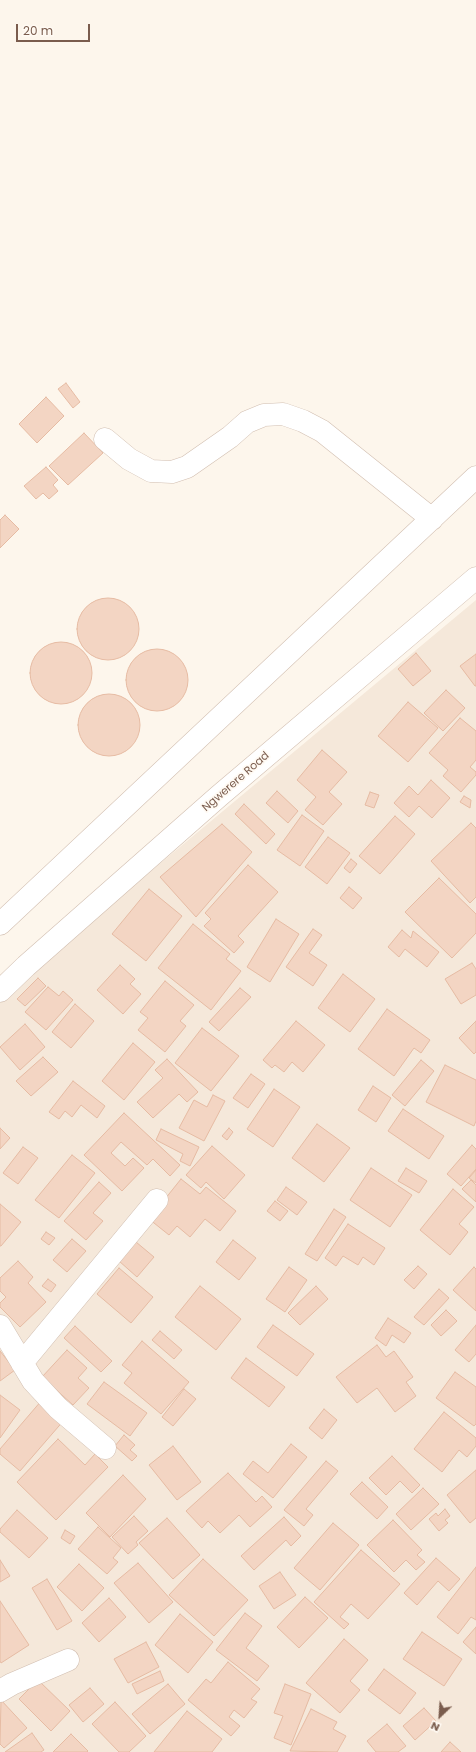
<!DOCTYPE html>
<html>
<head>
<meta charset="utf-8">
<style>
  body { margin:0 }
  #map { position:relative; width:476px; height:1752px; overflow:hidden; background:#fdf6ec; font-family:Poppins,sans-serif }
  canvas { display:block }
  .north { position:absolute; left:420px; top:1696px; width:40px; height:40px; -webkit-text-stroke:3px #fffaf3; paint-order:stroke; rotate:205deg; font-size:11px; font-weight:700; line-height:16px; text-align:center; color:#7a5c4d }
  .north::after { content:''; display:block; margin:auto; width:14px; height:18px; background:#7a5c4d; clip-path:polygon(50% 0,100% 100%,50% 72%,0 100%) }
  .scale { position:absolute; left:16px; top:24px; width:74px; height:18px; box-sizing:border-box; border:2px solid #7a5c4d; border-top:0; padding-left:5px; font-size:12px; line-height:14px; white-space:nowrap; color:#7a5c4d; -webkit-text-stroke:3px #fffaf3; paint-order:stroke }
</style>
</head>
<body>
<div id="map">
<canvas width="476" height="1752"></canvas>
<div class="north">N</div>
<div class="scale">20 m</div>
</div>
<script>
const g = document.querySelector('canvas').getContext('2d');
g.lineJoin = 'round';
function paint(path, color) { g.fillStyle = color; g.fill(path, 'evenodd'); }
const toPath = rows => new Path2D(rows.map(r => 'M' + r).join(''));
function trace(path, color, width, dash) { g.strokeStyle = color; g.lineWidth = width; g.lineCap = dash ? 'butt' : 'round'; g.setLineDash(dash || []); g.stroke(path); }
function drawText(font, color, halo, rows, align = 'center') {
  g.font = font + ' Poppins,sans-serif'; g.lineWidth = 3.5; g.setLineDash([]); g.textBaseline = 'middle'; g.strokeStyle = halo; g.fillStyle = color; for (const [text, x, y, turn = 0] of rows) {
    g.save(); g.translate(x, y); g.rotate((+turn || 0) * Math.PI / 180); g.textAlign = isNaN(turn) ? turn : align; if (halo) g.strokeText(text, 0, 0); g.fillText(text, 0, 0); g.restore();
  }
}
paint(toPath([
  [476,600,476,1752,0,1752,0,1002,24,977]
]), '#f5e8da');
const building = toPath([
  [66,383,80,402,73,408,58,389,66,383],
  [46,397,64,416,37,443,19,424,46,397],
  [84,433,103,453,68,485,49,466,84,433],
  [46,467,58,480,53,485,58,491,49,499,43,493,36,499,24,486,46,467],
  [5,515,19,529,0,548,0,520,5,515],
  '77 629a31 31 0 1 1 62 0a31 31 0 1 1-62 0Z',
  '30 673a31 31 0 1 1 62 0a31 31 0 1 1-62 0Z',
  '126 680a31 31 0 1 1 62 0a31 31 0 1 1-62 0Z',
  [416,653,431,671,413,686,398,669,416,653],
  [476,654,476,686,475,686,460,666,476,654],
  [446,690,465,708,443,731,424,713,446,690],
  '78 725a31 31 0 1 1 62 0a31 31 0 1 1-62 0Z',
  [408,702,438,728,408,762,378,736,408,702],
  [460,718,476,731,476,760,470,767,476,772,476,775,461,792,443,776,448,770,429,753,460,718],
  [322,750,347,772,329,792,342,804,323,825,305,810,316,797,297,780,322,750],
  [431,780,450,798,432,818,419,806,409,817,394,803,409,786,418,795,431,780],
  [277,791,298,811,288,823,266,803,277,791],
  [370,792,379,795,374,808,365,805,370,792],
  [464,796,471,800,470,808,460,802,464,796],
  [244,804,275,834,266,844,235,814,244,804],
  [302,815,324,831,300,866,277,850,302,815],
  [395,816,415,834,380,874,359,856,395,816],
  [471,823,476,828,476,897,470,903,431,861,471,823],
  [222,824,252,852,196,917,160,877,222,824],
  [328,837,350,853,327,884,305,867,328,837],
  [351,859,357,864,350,873,344,868,351,859],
  [248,865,278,892,238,936,244,942,234,953,204,926,211,919,205,913,248,865],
  [439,878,476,914,476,933,452,958,405,912,439,878],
  [349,887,362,898,353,909,340,898,349,887],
  [149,889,182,916,146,961,112,934,149,889],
  [276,919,299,934,270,982,247,967,276,919],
  [193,924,230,954,226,959,241,971,211,1010,158,968,193,924],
  [313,929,322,935,309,953,327,965,313,986,286,967,313,929],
  [402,930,411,938,413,931,439,952,427,967,405,949,399,957,388,947,402,930],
  [472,963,476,969,476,995,461,1004,445,979,472,963],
  [120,965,135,979,130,984,141,994,123,1014,97,990,120,965],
  [343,974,375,999,350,1032,318,1008,343,974],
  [38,978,46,986,25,1006,17,999,38,978],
  [165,981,194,1005,180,1021,186,1026,165,1052,138,1030,148,1018,140,1012,165,981],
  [48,987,59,996,63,991,73,1000,46,1030,25,1012,48,987],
  [240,988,251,997,219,1031,209,1022,240,988],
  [75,1004,94,1021,71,1048,52,1032,75,1004],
  [387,1009,430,1040,421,1053,414,1048,394,1076,358,1049,387,1009],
  [296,1021,325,1045,303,1072,292,1062,284,1072,275,1065,272,1068,263,1060,296,1021],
  [476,1021,476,1052,474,1054,459,1038,476,1021],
  [25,1024,45,1047,20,1070,0,1047,25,1024],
  [202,1028,239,1056,211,1091,175,1063,202,1028],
  [133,1043,155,1062,124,1100,102,1081,133,1043],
  [43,1057,58,1072,31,1096,16,1081,43,1057],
  [167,1059,198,1092,187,1102,179,1094,153,1118,137,1102,163,1078,155,1070,167,1059],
  [421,1060,434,1071,405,1106,392,1095,421,1060],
  [445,1065,476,1080,476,1121,474,1126,426,1102,445,1065],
  [251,1074,265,1084,248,1108,233,1098,251,1074],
  [73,1081,105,1106,97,1118,81,1105,72,1117,65,1111,59,1119,49,1112,73,1081],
  [373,1086,391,1098,376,1122,358,1110,373,1086],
  [274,1089,300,1107,273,1147,247,1129,274,1089],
  [213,1095,225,1101,204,1141,179,1128,194,1100,207,1107,213,1095],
  [403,1109,444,1136,429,1159,388,1131,403,1109],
  [124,1113,180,1165,170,1176,153,1159,147,1165,121,1142,111,1153,125,1166,133,1158,144,1168,122,1191,84,1155,124,1113],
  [317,1124,350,1148,324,1182,292,1158,317,1124],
  [0,1128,10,1138,0,1149,0,1128],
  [229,1128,233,1132,227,1140,222,1136,229,1128],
  [161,1129,199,1147,190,1166,180,1161,183,1154,156,1140,161,1129],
  [472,1145,476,1149,476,1169,461,1186,447,1174,472,1145],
  [212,1146,245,1175,224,1199,206,1182,201,1188,186,1175,212,1146],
  [23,1147,38,1158,18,1184,3,1173,23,1147],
  [72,1155,95,1173,59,1218,35,1200,72,1155],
  [371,1168,412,1195,390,1227,350,1200,371,1168],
  [406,1168,427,1181,419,1193,398,1181,406,1168],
  [476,1170,476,1183,469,1178,476,1170],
  [181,1179,200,1194,206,1187,236,1211,220,1231,205,1219,190,1237,177,1226,169,1235,149,1219,181,1179],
  [471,1180,476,1185,476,1202,462,1189,471,1180],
  [99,1182,111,1193,93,1213,103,1221,86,1240,64,1221,99,1182],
  [286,1187,307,1202,297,1215,277,1200,286,1187],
  [453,1189,474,1207,459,1224,468,1232,450,1255,420,1230,453,1189],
  [275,1201,288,1211,280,1221,267,1211,275,1201],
  [0,1204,21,1222,1,1246,0,1246,0,1204],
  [334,1209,346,1217,317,1261,305,1254,334,1209],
  [348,1224,385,1248,374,1265,363,1257,358,1265,343,1256,336,1266,325,1258,348,1224],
  [46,1232,55,1238,49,1245,41,1239,46,1232],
  [72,1239,86,1251,67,1272,53,1260,72,1239],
  [233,1240,256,1258,239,1280,216,1262,233,1240],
  [136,1242,154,1257,137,1277,119,1261,136,1242],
  [18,1261,33,1277,28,1283,46,1302,20,1327,0,1307,0,1303,6,1297,0,1291,0,1278,18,1261],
  [418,1266,427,1274,414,1289,404,1280,418,1266],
  [289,1267,307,1280,285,1312,266,1299,289,1267],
  [474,1267,476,1269,476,1311,453,1290,474,1267],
  [119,1268,153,1297,131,1323,97,1294,119,1268],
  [48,1279,56,1285,51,1292,42,1286,48,1279],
  [200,1286,241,1319,216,1350,175,1317,200,1286],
  [316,1286,328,1299,300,1325,288,1313,316,1286],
  [439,1289,449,1298,424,1325,414,1317,439,1289],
  [446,1310,457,1321,441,1336,431,1325,446,1310],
  [388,1318,411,1333,404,1343,392,1335,386,1346,375,1338,388,1318],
  [273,1325,314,1354,297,1376,257,1347,273,1325],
  [476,1325,476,1354,469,1362,455,1350,476,1325],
  [75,1326,112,1361,101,1372,64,1338,75,1326],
  [160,1331,182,1350,174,1359,152,1340,160,1331],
  [142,1341,189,1382,161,1414,124,1383,132,1373,122,1365,142,1341],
  [377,1345,386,1357,394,1351,413,1377,406,1382,416,1396,395,1412,377,1388,357,1403,336,1377,377,1345],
  [67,1350,87,1368,78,1378,89,1388,73,1405,42,1377,67,1350],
  [0,1351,15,1370,0,1381,0,1351],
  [246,1358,285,1387,269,1407,231,1378,246,1358],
  [455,1372,476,1387,476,1424,474,1426,436,1398,455,1372],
  [104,1382,147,1413,130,1436,87,1404,104,1382],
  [184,1389,196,1399,173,1426,162,1417,184,1389],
  [0,1395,20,1410,0,1438,0,1395],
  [42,1400,65,1419,20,1471,0,1454,0,1449,42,1400],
  [324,1409,337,1420,322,1439,309,1428,324,1409],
  [444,1412,476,1438,476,1446,467,1457,459,1450,442,1472,414,1449,444,1412],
  [124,1435,135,1445,130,1450,137,1456,132,1461,115,1446,124,1435],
  [58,1439,85,1465,95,1454,108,1467,56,1520,17,1482,58,1439],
  [291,1444,307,1457,273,1498,243,1474,253,1461,268,1473,291,1444],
  [173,1446,201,1482,177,1500,149,1465,173,1446],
  [392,1456,420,1485,412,1493,400,1481,386,1495,369,1478,392,1456],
  [326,1461,338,1471,306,1509,313,1515,304,1526,284,1510,326,1461],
  [476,1470,476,1518,470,1523,447,1495,476,1470],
  [228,1473,256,1502,262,1496,272,1507,250,1527,239,1515,220,1533,208,1521,202,1528,186,1511,228,1473],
  [123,1475,146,1499,110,1537,86,1513,123,1475],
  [362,1482,388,1507,377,1519,350,1494,362,1482],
  [423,1488,439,1504,411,1530,396,1514,423,1488],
  [445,1509,450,1516,445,1520,448,1523,439,1531,429,1519,436,1513,438,1516,445,1509],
  [17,1510,48,1538,29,1558,0,1532,0,1529,17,1510],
  [134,1516,148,1531,136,1542,138,1545,128,1554,112,1537,134,1516],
  [284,1517,301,1536,291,1546,286,1540,254,1570,241,1556,284,1517],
  [167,1518,200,1555,173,1579,139,1543,167,1518],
  [393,1520,422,1550,417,1555,425,1562,416,1570,406,1560,394,1572,367,1545,393,1520],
  [333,1523,359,1545,320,1590,294,1568,333,1523],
  [98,1527,121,1548,113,1558,118,1562,107,1574,78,1549,98,1527],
  [65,1530,75,1536,70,1544,61,1538,65,1530],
  [361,1550,400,1584,368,1619,351,1604,340,1617,349,1624,344,1629,314,1602,361,1550],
  [436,1558,460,1579,449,1591,438,1581,417,1605,404,1593,436,1558],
  [203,1559,248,1600,214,1636,169,1595,203,1559],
  [0,1560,10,1576,0,1582,0,1560],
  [138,1563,173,1602,149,1623,114,1583,138,1563],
  [79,1564,104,1588,82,1611,57,1587,79,1564],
  [476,1567,476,1620,471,1617,458,1634,437,1617,476,1567],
  [280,1572,296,1595,274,1609,259,1586,280,1572],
  [47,1579,72,1621,57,1630,32,1588,47,1579],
  [305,1597,328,1618,299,1648,277,1627,305,1597],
  [109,1598,126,1617,99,1642,82,1623,109,1598],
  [0,1601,29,1645,1,1663,0,1661,0,1601],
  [245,1613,262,1626,246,1648,269,1666,257,1681,216,1650,245,1613],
  [180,1614,213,1642,188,1673,155,1645,180,1614],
  [476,1627,476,1654,463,1642,476,1627],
  [422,1632,462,1659,444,1686,403,1659,422,1632],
  [344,1639,368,1660,350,1681,360,1690,340,1713,306,1683,344,1639],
  [146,1642,159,1667,128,1683,114,1659,146,1642],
  [228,1662,260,1689,251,1699,257,1702,244,1718,234,1710,229,1717,240,1726,231,1736,188,1700,206,1679,211,1683,228,1662],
  [384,1669,416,1693,400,1714,368,1690,384,1669],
  [160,1671,164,1681,137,1694,132,1684,160,1671],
  [38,1680,70,1711,51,1731,19,1699,38,1680],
  [168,1684,185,1704,150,1734,132,1714,168,1684],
  [285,1684,311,1694,291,1745,274,1738,283,1716,274,1713,285,1684],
  [90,1688,104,1704,83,1722,69,1705,90,1688],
  [1,1700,27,1728,4,1748,0,1744,1,1700],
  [115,1702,146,1736,129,1752,119,1752,92,1724,115,1702],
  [424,1708,436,1721,415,1740,403,1726,424,1708],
  [311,1709,337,1722,333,1729,346,1736,337,1752,290,1751,311,1709],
  [187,1711,222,1739,212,1752,154,1752,187,1711],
  [387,1724,406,1746,398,1752,376,1752,367,1741,387,1724],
  [32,1733,44,1750,41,1752,5,1752,32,1733],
  [71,1734,88,1751,87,1752,53,1752,71,1734],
  [450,1742,461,1752,441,1752,450,1742]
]);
paint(building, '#f3d5c3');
trace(building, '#e6bba3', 1);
const minor = toPath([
  [105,439,129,459,151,471,172,472,187,467,230,437,247,422,264,415,283,414,303,421,322,431,432,519],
  [0,924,476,477],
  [0,991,26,966,219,796,476,578],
  [0,1326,33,1381,58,1408,105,1448],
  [22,1363,157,1200],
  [0,1691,12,1684,68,1660]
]);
trace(minor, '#d1beb0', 23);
trace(minor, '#fff', 22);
drawText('11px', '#7a5c4d', '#fffaf3', [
  ["Ngwerere Road",236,782,-41]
]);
</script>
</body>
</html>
